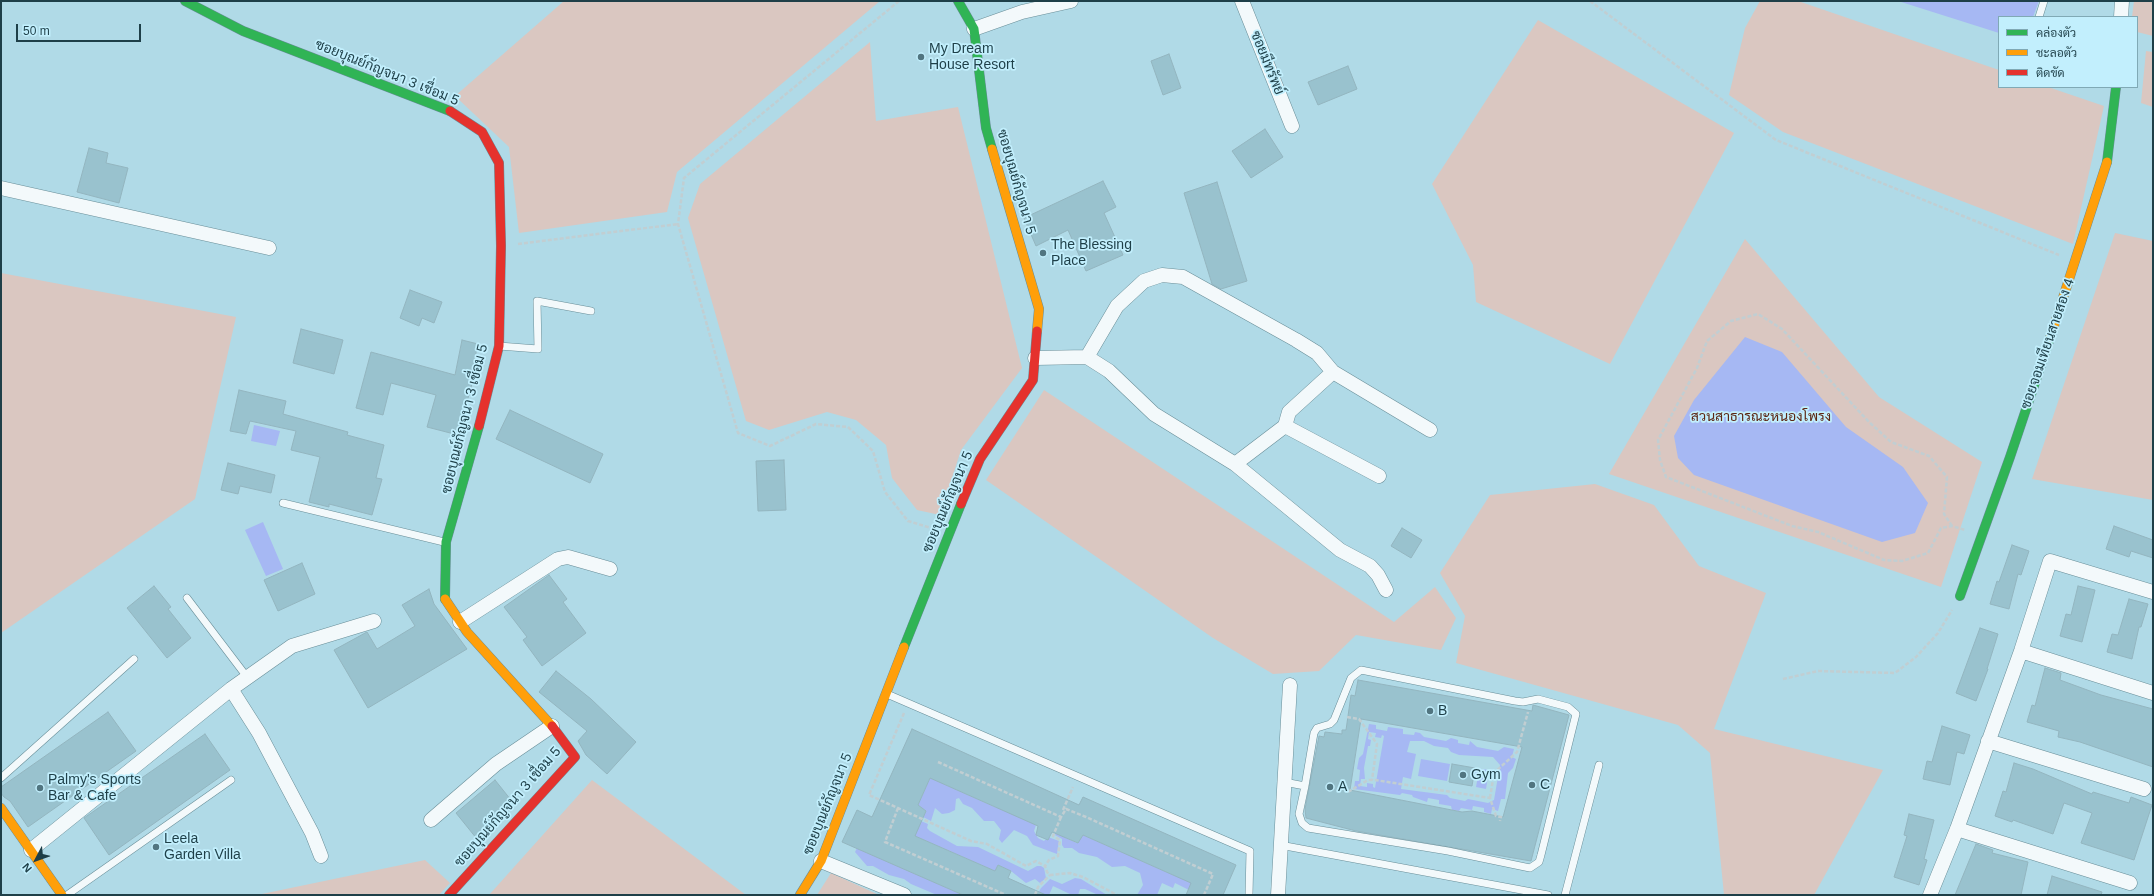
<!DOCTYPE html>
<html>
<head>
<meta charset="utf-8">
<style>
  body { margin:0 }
  #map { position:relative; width:2154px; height:896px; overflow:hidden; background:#b0dae7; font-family:Arial,Sarabun,sans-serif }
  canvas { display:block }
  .frame { position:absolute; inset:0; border:2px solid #1e3f48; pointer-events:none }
  .legend { position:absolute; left:1998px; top:16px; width:140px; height:72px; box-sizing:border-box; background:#c2effd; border:1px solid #80a9b5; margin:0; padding:5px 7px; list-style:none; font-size:12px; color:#1e3f48 }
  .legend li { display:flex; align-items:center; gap:8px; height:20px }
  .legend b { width:20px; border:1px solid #80a9b5 }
  .north { position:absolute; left:16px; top:840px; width:40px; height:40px; -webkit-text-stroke:3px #c2effd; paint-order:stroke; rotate:229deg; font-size:11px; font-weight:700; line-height:16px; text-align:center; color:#1e3f48 }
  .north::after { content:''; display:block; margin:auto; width:14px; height:18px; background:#1e3f48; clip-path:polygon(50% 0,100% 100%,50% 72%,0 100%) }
  .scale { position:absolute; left:16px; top:24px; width:125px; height:18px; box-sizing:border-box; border:2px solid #1e3f48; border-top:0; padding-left:5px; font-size:12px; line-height:14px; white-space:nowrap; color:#1e3f48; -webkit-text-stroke:3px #c2effd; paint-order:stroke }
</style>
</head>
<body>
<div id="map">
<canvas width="2154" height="896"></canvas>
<div class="frame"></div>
<ul class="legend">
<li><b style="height:5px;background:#30b455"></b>คล่องตัว</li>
<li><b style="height:5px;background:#ff9f0a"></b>ชะลอตัว</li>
<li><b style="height:5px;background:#e5322d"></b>ติดขัด</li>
</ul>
<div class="north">N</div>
<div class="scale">50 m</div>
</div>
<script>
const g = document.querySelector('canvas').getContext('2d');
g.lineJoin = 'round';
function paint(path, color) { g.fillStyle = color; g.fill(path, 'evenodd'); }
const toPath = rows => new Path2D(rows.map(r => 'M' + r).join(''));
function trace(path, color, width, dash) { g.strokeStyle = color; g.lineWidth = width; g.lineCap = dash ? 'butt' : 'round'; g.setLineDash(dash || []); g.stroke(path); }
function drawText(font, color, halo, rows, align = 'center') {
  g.font = font + ' Arial,Sarabun,sans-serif'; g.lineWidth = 3.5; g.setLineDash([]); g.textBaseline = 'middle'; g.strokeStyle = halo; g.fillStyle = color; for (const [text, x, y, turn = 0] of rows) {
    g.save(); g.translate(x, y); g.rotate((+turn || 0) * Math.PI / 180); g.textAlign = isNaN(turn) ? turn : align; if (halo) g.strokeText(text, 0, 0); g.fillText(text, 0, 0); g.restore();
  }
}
paint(toPath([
  [564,1,880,1,677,172,667,212,519,233,509,147,455,96],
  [1760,1,1798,1,1999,70,1999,87,2048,87,2104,106,2073,244,1783,132,1729,95,1745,28],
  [2134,1,2153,1,2153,36,2137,32,2137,17,2132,17],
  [1538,20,1734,133,1610,364,1476,302,1473,265,1432,184],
  [870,42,876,121,958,107,1022,368,961,450,940,515,917,510,892,478,886,445,856,420,827,412,769,430,746,421,688,218,700,184],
  [2146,51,2153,52,2153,107,2141,103],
  [2115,233,2153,241,2153,500,2032,479],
  [1745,239,1879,397,1982,462,1941,587,1609,474],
  [1,273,236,317,195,499,1,633],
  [1044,390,1394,622,1435,587,1456,618,1441,650,1356,635,1319,671,1273,674,1213,638,986,480],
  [1595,484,1654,505,1699,566,1766,593,1714,729,1883,770,1814,895,1724,895,1710,753,1678,725,1456,663,1465,616,1440,573,1490,495],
  [592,780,746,895,489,895],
  [425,860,450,883,439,895,257,895],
  [831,873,879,895,817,895]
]), '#dac7c1');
paint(toPath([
  [1898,1,2039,1,2033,17,1999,17,1999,33],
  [1745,337,1782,352,1846,427,1903,467,1928,503,1915,533,1882,542,1694,475,1678,458,1674,436,1694,400],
  [254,425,280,431,276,446,251,441],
  [263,522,283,569,266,576,245,530],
  [1369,724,1376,725,1376,729,1387,731,1388,727,1403,729,1403,734,1414,735,1415,732,1420,733,1424,737,1446,741,1451,738,1458,740,1458,743,1469,745,1470,741,1477,747,1498,751,1504,747,1514,749,1512,757,1516,759,1513,768,1508,773,1505,799,1501,799,1498,811,1492,809,1491,814,1484,812,1484,808,1473,806,1472,810,1461,808,1459,811,1452,810,1451,806,1439,804,1439,800,1428,798,1427,802,1413,797,1412,795,1402,793,1400,795,1354,789,1355,781,1359,781,1360,770,1357,769,1359,758,1363,754],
  [1369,732,1376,733,1375,737,1381,738,1382,735,1384,736,1375,788,1373,787,1373,784,1367,783,1367,787,1360,786,1361,779,1365,779,1364,768,1368,746,1370,746,1371,740,1368,739],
  [1410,741,1424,741,1434,746,1448,748,1451,752,1459,755,1493,757,1500,765,1494,800,1488,803,1468,799,1465,801,1450,798,1447,795,1401,789,1403,777,1411,779,1416,754,1407,752],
  [1421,759,1450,764,1447,781,1418,776],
  [936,765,944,784,997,808,1004,794,1036,825,1034,831,1038,838,1044,841,1048,837,1059,841,1057,854,1033,845,1027,836,1014,830,1002,843,999,839,1001,830,994,821,984,821,972,808,963,804,959,798,956,799,955,810,949,813,942,814,935,808,931,821,923,817,926,811,918,805],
  [1475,768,1489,770,1486,789,1476,787,1478,776,1473,775],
  [1065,811,1066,838,1077,843,1083,835,1124,853,1130,839,1137,859,1178,877,1197,869,1189,890,1175,883,1173,888,1162,883,1157,895,1137,895,1143,885,1140,873,1125,866,1112,867,1097,857,1079,853,1072,848,1064,848,1062,845,1062,839,1055,835],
  [921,821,928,824,927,828,930,831,957,846,978,847,1028,871,1037,866,1041,866,1044,868,1046,878,1040,883,1035,879,1026,883,1011,871,998,865,995,871,901,830],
  [857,848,871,854,963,895,937,895,911,884,904,879,889,875,873,866,867,866,855,852],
  [1075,878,1081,879,1107,895,1098,895,1085,889,1080,889,1078,895,1072,895,1053,886,1049,895,1037,895,1041,888,1050,879,1062,884]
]), '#a6b8f3');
const building = toPath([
  [1169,54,1181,88,1163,95,1151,61,1169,54],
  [1348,66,1357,89,1318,105,1308,82,1348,66],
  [1265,129,1283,157,1251,178,1232,151,1265,129],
  [89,148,108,153,106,163,128,168,119,203,77,192,89,148],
  [1103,181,1116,207,1104,213,1123,255,1086,271,1068,230,1036,246,1024,218,1103,181],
  [1217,182,1247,281,1221,289,1212,284,1184,193,1217,182],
  [410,290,442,302,434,323,422,318,419,326,400,318,410,290],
  [301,329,343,340,334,374,293,363,301,329],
  [462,340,478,344,470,379,473,380,458,435,427,427,436,395,391,383,383,415,356,408,371,352,455,375,462,340],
  [239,390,286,401,283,414,348,432,347,435,384,445,376,478,382,479,372,515,329,504,329,507,309,502,320,457,291,450,296,431,250,421,246,434,230,431,239,390],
  [510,410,603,454,590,483,496,439,510,410],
  [784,460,786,510,758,511,756,461,784,460],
  [228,463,275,475,271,493,240,486,238,494,221,490,228,463],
  [2114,526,2153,540,2153,558,2131,551,2129,557,2106,549,2114,526],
  [1402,528,1422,540,1411,558,1391,546,1402,528],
  [2012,545,2029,551,2021,575,2018,574,2009,609,1990,604,1997,581,1999,582,2012,545],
  [302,563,315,594,278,611,264,580,302,563],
  [549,575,567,599,563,602,586,633,542,666,523,640,527,637,504,607,549,575],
  [154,586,171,607,168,609,191,638,167,658,127,608,154,586],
  [2078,586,2095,590,2082,642,2060,636,2066,614,2071,615,2078,586],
  [429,589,434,604,467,649,368,708,334,650,367,632,377,649,415,626,402,605,429,589],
  [2129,599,2148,604,2141,627,2139,627,2132,659,2107,652,2112,634,2118,635,2129,599],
  [1980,628,1998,634,1987,669,1988,669,1976,701,1956,693,1980,628],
  [2045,668,2061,673,2060,680,2101,695,2153,709,2153,767,2080,742,2058,737,2059,731,2027,722,2032,705,2035,706,2045,668],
  [556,671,591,699,636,742,607,774,586,755,578,741,587,731,539,692,556,671],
  [1358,680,1532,711,1533,705,1569,715,1531,861,1356,831,1306,818,1305,809,1319,736,1324,737,1325,732,1342,734,1342,730,1346,730,1351,695,1355,696,1358,680],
  [1361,719,1522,747,1503,817,1472,811,1462,812,1350,790,1361,719],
  [108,712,136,751,28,827,10,801,4,797,1,793,1,787,108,712],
  [1942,726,1970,735,1964,754,1957,752,1950,785,1923,779,1927,761,1932,762,1942,726],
  [912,729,1079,805,1083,797,1236,865,1223,895,1186,895,1191,883,1083,835,1078,843,1052,832,1048,840,1036,835,1038,826,930,778,918,805,926,811,915,836,995,871,998,865,1011,871,1008,878,1046,895,963,895,842,842,857,810,872,817,912,729],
  [205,734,230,770,109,855,84,818,205,734],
  [2014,763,2033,769,2092,794,2093,792,2129,803,2131,797,2152,805,2134,860,2081,843,2092,813,2064,803,2053,834,2013,820,2012,822,1995,816,2003,791,2006,792,2014,763],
  [1452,764,1475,768,1472,786,1449,782,1452,764],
  [495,780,515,805,477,839,456,813,495,780],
  [1909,814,1934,820,1924,859,1927,860,1919,885,1894,877,1907,836,1904,835,1909,814],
  [1976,844,1993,850,1992,853,2028,862,2021,895,1955,895,1976,844],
  [2052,876,2102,892,2101,895,2047,895,2052,876]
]);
paint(building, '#99c2ce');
trace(building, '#93b5bf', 1);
const lane = toPath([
  [2039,17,2044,1],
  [499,346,538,349,537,301,591,311],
  [283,503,444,542],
  [187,598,247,677],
  [887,694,1250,851,1249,895],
  [1,778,134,659],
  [1284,782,1305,786,1299,814,1302,823,1308,828,1448,851,1530,868,1539,862,1541,855,1576,714,1568,707,1538,699,1523,702,1515,701,1361,670,1351,678,1334,720,1330,724,1317,728,1314,733,1305,786],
  [1280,845,1548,895],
  [67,895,231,780],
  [1565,895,1599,765]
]);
const street = toPath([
  [1242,1,1292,126],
  [2121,17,2122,1],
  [974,29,1022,12,1071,1],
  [1,188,269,248],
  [1087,357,1117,306,1144,281,1162,275,1183,277,1296,340,1317,353,1333,372,1430,430],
  [1035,358,1087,357,1109,371,1154,414,1235,464,1340,550,1370,566,1378,575,1386,590],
  [1285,426,1379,476],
  [1235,464,1285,426,1289,412,1333,372],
  [460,622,558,559,568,557,610,569],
  [2021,651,2153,693],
  [231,689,259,733,312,833,321,856],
  [1988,741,2144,789],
  [431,820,496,764,552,726],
  [1957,829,2130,883],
  [31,850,231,689,292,646,374,621],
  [821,861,904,895],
  [1278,895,1290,685],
  [1930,895,1957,829,2021,651,2050,561,2153,592]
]);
const fast = toPath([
  [185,1,243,31,450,111],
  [958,1,974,29,986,128,992,149],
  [2107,162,2116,87],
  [1960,596,2010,457,2050,338],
  [445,599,446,542,479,426],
  [904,647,961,504]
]);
const slow = toPath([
  [992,149,1039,309,1037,331],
  [2050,338,2107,162],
  [445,599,467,632,552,726],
  [1,808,62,895],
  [800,895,821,861,904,647]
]);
const jam = toPath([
  [450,111,482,132,499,163,501,246,499,346,479,426],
  [961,504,980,459,1033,380,1037,331],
  [449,895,575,757,552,726]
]);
trace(lane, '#698e98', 8);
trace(street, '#698e98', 15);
trace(fast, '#698e98', 10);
trace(slow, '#698e98', 10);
trace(jam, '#698e98', 10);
trace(toPath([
  [899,1,684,178,678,224,738,433,770,446,816,424,848,427,873,451,885,492,908,521,931,528],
  [1590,1,1776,140,2059,255],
  [518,244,678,224],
  [1952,526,1944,514,1947,477,1929,456,1891,442,1869,422,1782,329,1758,314,1731,321,1707,341,1697,368,1658,440,1660,460,1666,477,1792,526,1818,532,1884,560,1902,561,1928,553,1941,528,1952,526,1965,530],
  [1783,679,1818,671,1895,673,1916,657,1938,633,1952,610],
  [904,713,869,795,971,841,987,844,1026,866,1036,861,1045,866],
  [1347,717,1359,719,1377,744,1372,780],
  [938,762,1061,817,1066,809,1086,817,1213,874,1204,895],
  [1348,792,1368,780,1375,780,1490,798,1496,816,1501,817,1500,821],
  [1490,798,1494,773,1517,752,1528,712],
  [898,808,885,842,1006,895],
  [1063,810,1073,787],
  [1061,817,1053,836,1060,840,1058,856,1049,860,1045,866,1047,872,1050,875,1070,873,1083,877,1117,895],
  [1035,895,1038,887,1050,875]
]), '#c1ced2', 2.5, [4, 2]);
trace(lane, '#f3f9fb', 7);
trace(street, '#f3f9fb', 14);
trace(fast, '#30b455', 9);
trace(slow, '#ff9f0a', 9);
trace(jam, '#e5322d', 9);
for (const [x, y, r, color] of [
  [921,57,4,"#517580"],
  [1043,253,4,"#517580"],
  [1430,711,4,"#517580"],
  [1463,775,4,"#517580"],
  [1532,785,4,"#517580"],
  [1330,787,4,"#517580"],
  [40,788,4,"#517580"],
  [156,847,4,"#517580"]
]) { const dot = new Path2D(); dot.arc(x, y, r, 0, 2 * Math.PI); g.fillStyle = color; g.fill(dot); trace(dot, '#c2effd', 1.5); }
drawText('14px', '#1e3f48', '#c2effd', [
  ["My Dream",929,49],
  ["House Resort",929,65],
  ["The Blessing",1051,245],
  ["Place",1051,261],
  ["B",1438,711],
  ["Gym",1471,775],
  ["Palmy's Sports",48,780],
  ["Bar & Cafe",48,796],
  ["C",1540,785],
  ["A",1338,787],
  ["Leela",164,839],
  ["Garden Villa",164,855]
], 'left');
drawText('14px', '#1e3f48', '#c2effd', [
  ["ซอยมีทรัพย์",1267,63,68],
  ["ซอยบุณย์กัญจนา 3 เชื่อม 5",387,73,22],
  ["ซอยบุณย์กัญจนา 5",1016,182,74],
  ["ซอยจอมเทียนสายสอง 4",2048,344,-71],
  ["ซอยบุณย์กัญจนา 3 เชื่อม 5",465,419,-76],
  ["ซอยบุณย์กัญจนา 5",948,502,-67],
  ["ซอยบุณย์กัญจนา 5",828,804,-68],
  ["ซอยบุณย์กัญจนา 3 เชื่อม 5",508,807,-49]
]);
drawText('14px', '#5d2613', '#c2effd', [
  ["สวนสาธารณะหนองโพรง",1761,417]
]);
</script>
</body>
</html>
